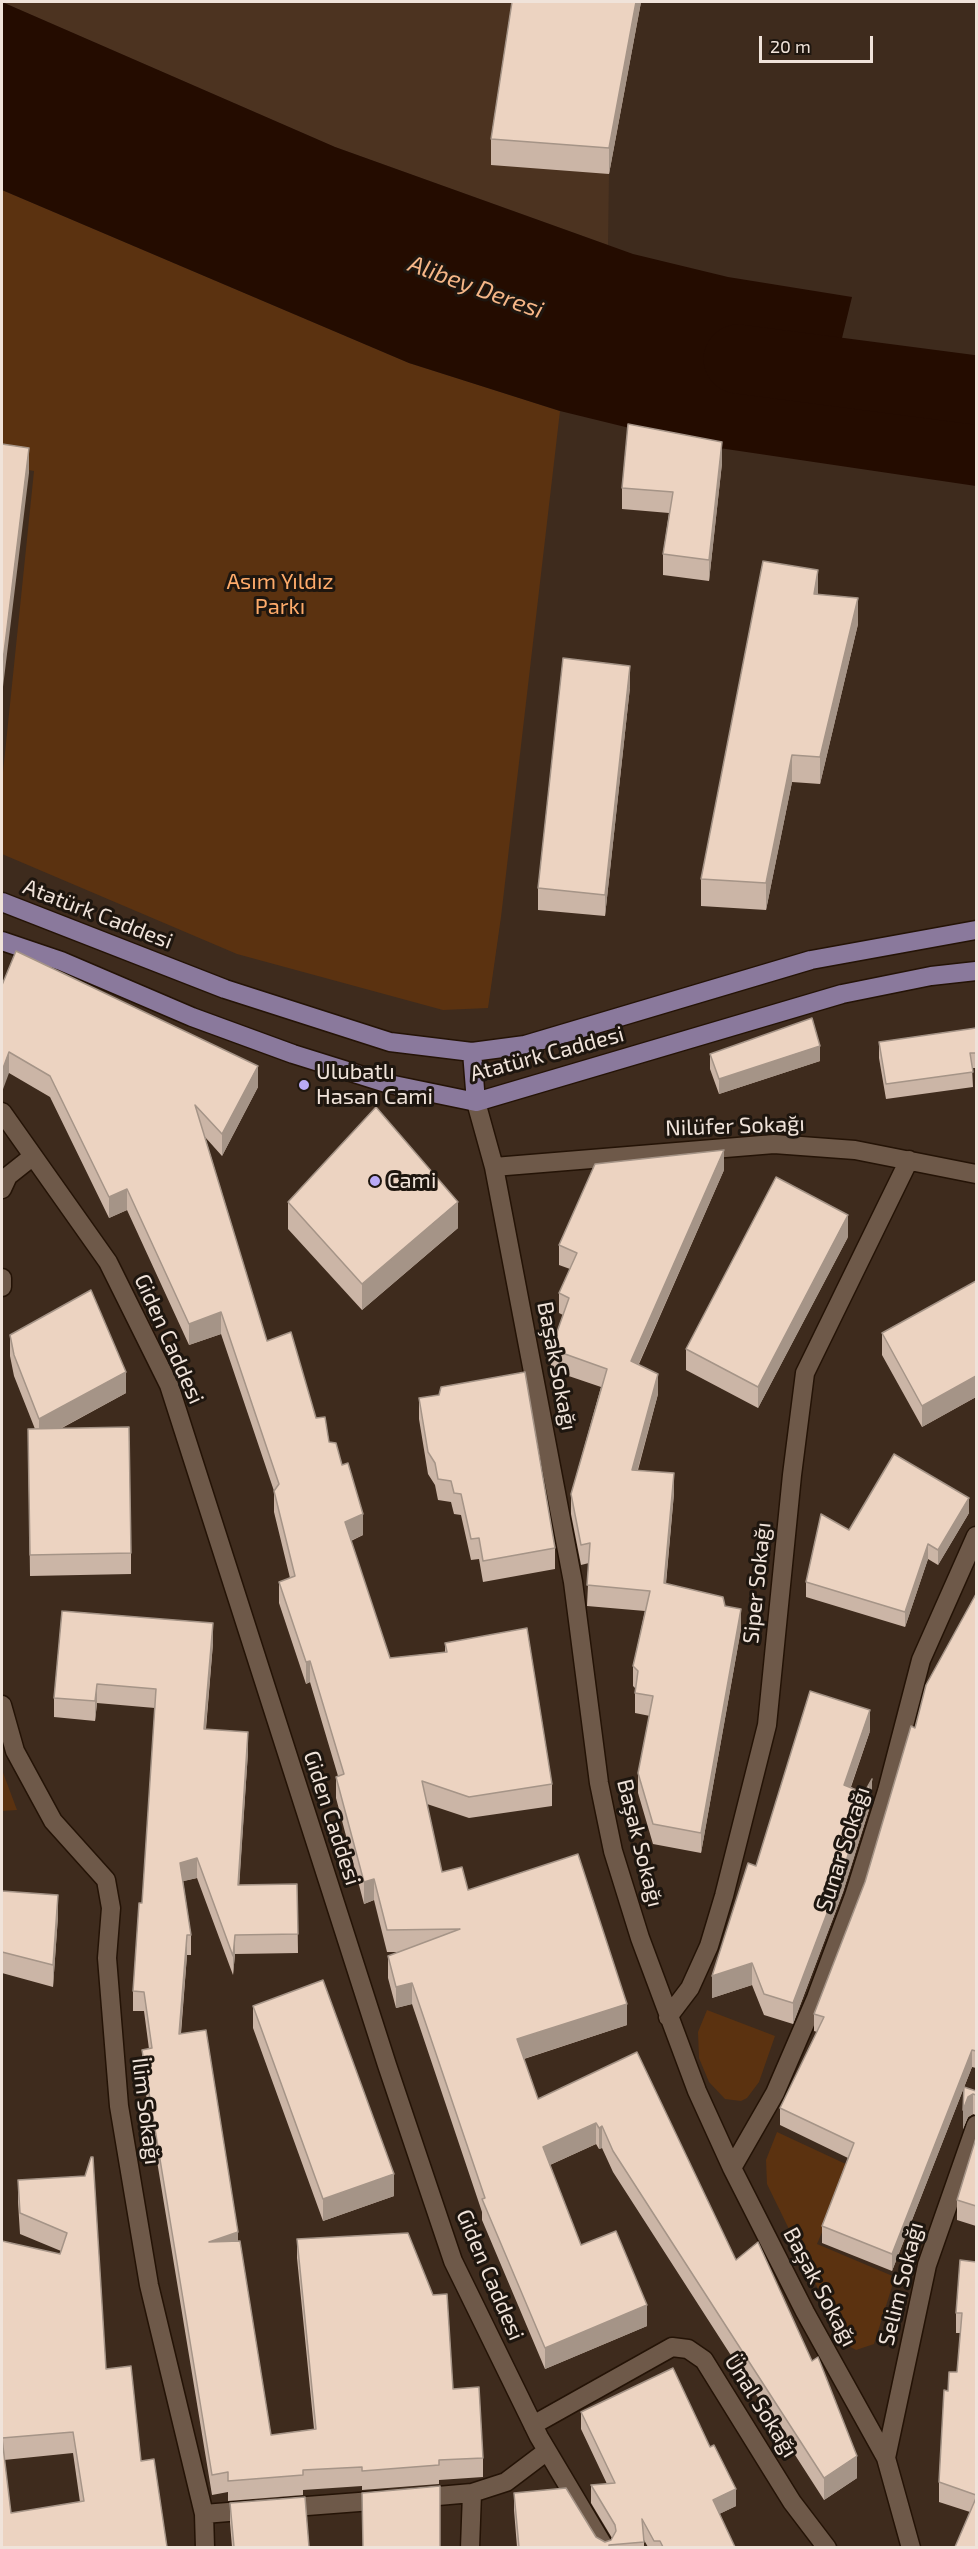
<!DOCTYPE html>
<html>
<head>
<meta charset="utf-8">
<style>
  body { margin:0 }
  #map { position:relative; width:978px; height:2549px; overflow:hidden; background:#3e2b1d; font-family:"Exo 2",sans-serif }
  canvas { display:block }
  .frame { position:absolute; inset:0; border:3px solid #f0e3da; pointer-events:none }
  .scale { position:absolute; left:759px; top:36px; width:114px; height:27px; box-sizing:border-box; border:3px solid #f0e3da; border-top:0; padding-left:8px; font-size:18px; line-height:21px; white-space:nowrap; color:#f0e3da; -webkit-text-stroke:4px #1e160f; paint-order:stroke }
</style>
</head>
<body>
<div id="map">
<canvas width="978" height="2549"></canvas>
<div class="frame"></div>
<div class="scale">20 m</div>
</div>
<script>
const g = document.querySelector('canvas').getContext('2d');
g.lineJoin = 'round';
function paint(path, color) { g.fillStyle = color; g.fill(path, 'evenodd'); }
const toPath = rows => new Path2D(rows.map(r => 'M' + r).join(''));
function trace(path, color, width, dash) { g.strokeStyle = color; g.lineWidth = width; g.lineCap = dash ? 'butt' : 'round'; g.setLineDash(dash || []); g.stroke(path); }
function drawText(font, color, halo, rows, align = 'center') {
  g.font = font + ' "Exo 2",sans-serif'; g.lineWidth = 6; g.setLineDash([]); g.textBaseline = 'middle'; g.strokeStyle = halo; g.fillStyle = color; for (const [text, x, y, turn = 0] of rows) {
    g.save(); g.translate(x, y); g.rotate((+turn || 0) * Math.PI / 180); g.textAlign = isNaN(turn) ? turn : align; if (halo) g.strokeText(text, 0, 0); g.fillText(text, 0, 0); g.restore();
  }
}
paint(toPath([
  [2,2,641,2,609,174,608,245,335,147]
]), '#4c3320');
paint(toPath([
  [2,190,409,363,560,411,501,917,488,1008,443,1010,237,954,2,854,2,782,34,471,2,465],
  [2,1770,17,1810,2,1811],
  [707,2010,775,2036,759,2082,747,2098,741,2101,725,2099,709,2082,699,2058,698,2032],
  [777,2132,850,2166,817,2244,895,2277,874,2344,856,2350,845,2344,767,2184,766,2160]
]), '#5b3210');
paint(toPath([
  [2,2,335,147,633,254,728,277,852,297,833,375,976,402,976,486,699,445,560,411,409,363,2,190]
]), '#240c00');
trace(toPath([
  [738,359,976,390]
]), '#240c00', 69);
const minor = toPath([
  [476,1102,494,1167,573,1582,599,1783,613,1851,640,1938,697,2091,732,2168,805,2312,886,2458,911,2548],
  [2,1112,108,1262,169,1385,387,2065,453,2261,539,2437,605,2548],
  [494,1167,774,1144,855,1150,976,1174],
  [2,1189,8,1176,32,1157],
  [2,1278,2,1287],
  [2,1705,15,1751,53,1821,106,1880,111,1908,107,1958,119,2106,149,2285,204,2514,205,2548],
  [668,2017,690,1988,709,1946,724,1896,767,1725,792,1475,805,1373,909,1160],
  [732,2168,775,2093,816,1998,854,1896,887,1791,921,1660,976,1536],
  [533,2425,672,2347,688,2349,704,2360,792,2502,827,2548],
  [886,2458,927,2265,976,2125],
  [415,2498,472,2493,506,2482,547,2451],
  [281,2508,385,2500],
  [204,2514,253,2510],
  [470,2548,472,2493]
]);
const major = toPath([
  [2,902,225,989,390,1042,472,1052,525,1045,811,960,976,930],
  [2,941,61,961,192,1017,293,1054,389,1084,476,1102,842,994,931,976,976,971],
  [472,1052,476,1102]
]);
trace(minor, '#241306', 21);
trace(major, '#241306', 21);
trace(minor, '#6e5949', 18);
trace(major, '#8a799c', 18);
paint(toPath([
  [512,2,641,2,609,174,491,165,491,139],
  [722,463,709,581,663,575,663,554,669,513,622,509,622,488],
  [818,594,858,624,820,784,792,782,766,910,701,906,701,879],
  [630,687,605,916,538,910,538,888],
  [2,985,258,1087,222,1156,205,1137,267,1341,316,1418,342,1465,363,1535,351,1541,390,1658,445,1652,445,1643,552,1784,552,1806,469,1818,427,1804,442,1872,468,1890,627,2025,524,2059,538,2099,637,2052,736,2260,857,2478,824,2500,613,2172,602,2148,599,2149,596,2144,550,2165,581,2245,647,2326,545,2369,482,2220,482,2212,412,2004,396,2008,388,1978,388,1956,400,1952,387,1952,374,1900,364,1904,336,1798,336,1777,338,1776,310,1682,306,1684,279,1603,279,1582,290,1578,274,1512,274,1491,221,1334,189,1345,127,1210,109,1218,50,1097,9,1073],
  [976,1028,976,1068,972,1068,973,1087,886,1099,879,1058,879,1042],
  [710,1054,820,1061,719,1094,710,1069],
  [724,1170,639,1364,658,1394,638,1470,674,1493,666,1584,725,1606,741,1629,701,1853,653,1844,638,1793,638,1773,650,1716,635,1713,635,1688,633,1686,633,1666,645,1611,587,1606,589,1563,581,1565,571,1514,571,1494,601,1387,551,1370,551,1349,563,1315,559,1313,559,1293,570,1269,559,1265,559,1245],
  [288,1202,458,1228,362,1310,288,1229],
  [848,1237,758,1408,686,1370,686,1349],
  [976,1281,976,1397,922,1427,882,1355,882,1333],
  [10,1335,126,1393,62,1428,131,1553,131,1574,30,1576,28,1429,35,1429,14,1376,10,1356],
  [419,1398,555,1548,555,1569,483,1582,479,1559,471,1560,461,1515,454,1514,451,1502,438,1500,435,1485,428,1474,419,1419],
  [969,1513,938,1565,928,1559,905,1627,806,1597,806,1582,849,1530],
  [976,1594,976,2068,972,2067,892,2271,822,2243,822,2226,848,2158,780,2125,780,2108,817,2032,814,2031,814,2014,865,1882,915,1728],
  [213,1643,206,1729,248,1752,239,1885,297,1884,298,1953,235,1954,233,1975,197,1878,183,1881,191,1935,191,1955,187,1955,181,2034,238,2241,271,2435,314,2429,297,2258,297,2239,453,2389,483,2458,483,2477,439,2480,439,2484,362,2490,362,2486,303,2490,303,2495,228,2501,228,2492,212,2495,142,2070,142,2050,149,2049,144,2011,133,2011,133,1991,142,1903,155,1708,97,1703,95,1721,54,1717,54,1698],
  [870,1731,851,1787,872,1800,843,1892,793,2024,764,2015,752,1985,712,1998,756,1866],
  [2,1891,58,1916,53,1987,2,1973],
  [253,2006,394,2196,323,2221,253,2028],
  [964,2087,976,2091,976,2115,973,2114,968,2117,963,2129],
  [976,2138,976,2226,957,2220,957,2200],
  [85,2176,106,2369,141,2461,167,2547,2,2547,2,2241,60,2254,61,2251,20,2234,18,2202,18,2180],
  [73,2453,80,2502,11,2513,4,2460],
  [976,2262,976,2547,970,2512,939,2502,939,2482,948,2391,957,2372,961,2333,956,2333,956,2313],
  [581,2412,736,2506,719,2514,735,2547,648,2547,644,2540,644,2547,517,2547,514,2510,514,2493,605,2542,611,2540,612,2538,591,2503,591,2485,607,2484,581,2429],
  [230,2503,309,2547,232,2547,230,2523]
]), '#cbb5a6');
paint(toPath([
  [636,2,641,2,609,174,609,148],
  [722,442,722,463,709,581,709,560],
  [29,448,29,473,2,695,2,669],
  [818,570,818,597,814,594],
  [858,598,858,624,820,784,820,757],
  [630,666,630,687,605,916,605,895],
  [792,755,792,782,766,910,766,883],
  [820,1046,820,1061,719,1094,719,1079],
  [9,1052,9,1073,2,1092,2,1071],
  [258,1066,258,1087,222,1156,222,1134],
  [724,1150,724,1170,631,1381,631,1361],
  [127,1189,127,1210,109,1218,109,1197],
  [458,1202,458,1228,362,1310,362,1284],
  [848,1215,848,1237,758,1408,758,1387],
  [221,1312,221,1334,189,1345,189,1324],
  [126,1372,126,1393,39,1440,39,1419],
  [658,1374,658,1394,632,1490,632,1470],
  [976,1376,976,1397,922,1427,922,1406],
  [674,1473,674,1493,664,1603,664,1583],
  [969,1498,969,1513,938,1565,938,1550],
  [363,1514,363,1535,345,1543,345,1522],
  [928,1544,928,1559,905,1627,905,1612],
  [741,1609,741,1629,701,1853,701,1833],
  [213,1623,213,1643,204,1749,204,1729],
  [310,1661,310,1682,306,1684,306,1662],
  [97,1684,97,1703,95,1721,95,1701],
  [870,1710,870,1731,844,1806,844,1785],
  [248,1732,248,1752,238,1905,238,1885],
  [872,1779,872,1800,843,1892,793,2024,793,2003],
  [197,1858,197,1878,180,1882,180,1863],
  [374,1879,374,1900,364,1904,364,1882],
  [58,1895,58,1916,53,1987,53,1965],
  [187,1935,187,1955,179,2054,179,2034],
  [235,1935,235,1954,233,1975,233,1956],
  [752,1963,752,1985,712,1998,712,1976],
  [412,1983,412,2004,396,2008,396,1987],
  [627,2004,627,2025,517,2061,517,2039],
  [972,2050,972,2067,892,2271,892,2254],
  [3,2086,3,2108,2,2111,2,2090],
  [973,2094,973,2114,968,2117,963,2129,963,2110,968,2097],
  [596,2123,596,2144,543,2168,543,2147],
  [602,2126,602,2148,599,2149,599,2128],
  [394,2174,394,2196,323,2221,323,2199],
  [238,2232,238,2252,209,2242],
  [647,2305,647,2326,545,2369,545,2348],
  [857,2456,857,2478,824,2500,824,2478],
  [736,2489,736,2506,713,2517,713,2500]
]), '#a59487');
const building = toPath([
  [512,2,636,2,609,148,491,139,512,2],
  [628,424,722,442,709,560,663,554,673,492,622,488,628,424],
  [2,444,29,448,2,669,2,444],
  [763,561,818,570,814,594,858,598,820,757,792,755,766,883,701,879,763,561],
  [563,658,630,666,605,895,538,888,563,658],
  [16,951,258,1066,222,1134,195,1105,267,1341,291,1332,316,1418,325,1417,329,1442,336,1443,342,1465,348,1463,363,1514,345,1522,390,1658,447,1652,445,1643,527,1628,552,1784,469,1797,422,1781,442,1872,462,1867,468,1890,578,1854,627,2004,517,2039,538,2099,637,2052,736,2260,758,2242,812,2361,818,2357,857,2456,824,2478,613,2151,602,2126,599,2128,596,2123,543,2147,581,2245,616,2231,647,2305,545,2348,482,2199,485,2198,412,1983,396,1987,388,1956,460,1929,387,1930,374,1879,364,1882,336,1777,344,1774,310,1661,306,1662,279,1582,295,1576,274,1491,279,1484,221,1312,189,1324,127,1189,109,1197,50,1076,9,1052,2,1071,2,985,16,951],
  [812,1018,820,1046,719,1079,710,1054,812,1018],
  [976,1028,976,1053,970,1053,973,1072,886,1084,879,1042,976,1028],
  [376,1107,458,1202,362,1284,288,1202,376,1107],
  [724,1150,631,1361,658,1374,632,1470,674,1473,664,1583,723,1597,725,1606,741,1609,701,1833,653,1824,638,1773,653,1696,635,1693,638,1671,633,1666,650,1591,587,1585,590,1543,581,1545,571,1494,607,1369,551,1349,569,1298,559,1293,577,1253,559,1245,595,1164,724,1150],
  [776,1177,848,1215,758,1387,686,1349,776,1177],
  [976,1281,976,1376,922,1406,882,1333,976,1281],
  [91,1290,126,1372,39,1419,14,1355,10,1335,91,1290],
  [525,1372,555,1548,483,1561,479,1538,471,1539,461,1494,454,1493,451,1481,438,1479,435,1463,428,1452,419,1398,439,1395,441,1387,525,1372],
  [129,1427,131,1553,30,1555,28,1429,129,1427],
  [894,1454,969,1498,938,1550,928,1544,905,1612,806,1582,821,1514,849,1530,894,1454],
  [976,1594,976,2051,972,2050,892,2254,822,2226,854,2143,780,2108,824,2017,814,2014,865,1882,911,1726,915,1728,926,1685,976,1594],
  [62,1611,213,1623,204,1729,248,1732,238,1885,297,1884,298,1934,235,1935,233,1956,197,1858,180,1863,191,1935,187,1935,179,2034,206,2030,238,2232,209,2242,240,2241,271,2435,316,2429,297,2239,408,2233,433,2295,447,2294,453,2389,479,2387,483,2458,439,2460,439,2465,362,2471,362,2467,303,2470,303,2475,228,2481,228,2472,212,2475,142,2050,152,2048,144,1992,133,1991,139,1903,142,1903,156,1689,97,1684,95,1701,54,1698,62,1611],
  [810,1691,870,1710,844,1785,864,1793,872,1779,843,1871,793,2003,764,1994,752,1963,712,1976,748,1863,756,1866,810,1691],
  [2,1891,58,1895,53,1965,2,1952,2,1891],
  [323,1980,394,2174,323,2199,253,2006,323,1980],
  [964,2087,976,2091,976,2095,973,2094,968,2097,963,2110,964,2087],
  [976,2138,976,2206,957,2200,976,2138],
  [91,2157,93,2157,106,2369,131,2366,141,2461,154,2459,167,2547,2,2547,2,2241,60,2254,67,2233,20,2213,18,2180,85,2176,91,2157],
  [73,2432,84,2501,11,2513,2,2438,73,2432],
  [960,2260,976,2262,976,2495,939,2482,944,2390,948,2391,949,2372,957,2372,962,2313,956,2313,960,2260],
  [673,2368,710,2447,714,2445,736,2489,713,2500,735,2547,663,2547,660,2541,654,2541,642,2519,644,2542,609,2545,609,2547,519,2547,514,2493,566,2488,596,2537,605,2542,611,2540,616,2531,615,2525,591,2485,615,2483,581,2412,673,2368],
  [440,2486,440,2547,363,2547,362,2493,440,2486],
  [305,2497,309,2547,234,2547,230,2503,305,2497],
  [976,2498,976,2547,955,2547,976,2498]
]);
paint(building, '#ecd3c1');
trace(building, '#a59487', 1.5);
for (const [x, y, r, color] of [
  [304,1085,6,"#b9aaf7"],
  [375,1181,6,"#b9aaf7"]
]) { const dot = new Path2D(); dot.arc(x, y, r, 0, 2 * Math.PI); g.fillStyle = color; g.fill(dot); trace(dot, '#1e160f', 2); }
drawText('22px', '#feab6a', '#1e160f', [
  ["Asım Yıldız",280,582],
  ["Parkı",280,607]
]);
drawText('22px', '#f0e3da', '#1e160f', [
  ["Atatürk Caddesi",98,914,21],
  ["Atatürk Caddesi",547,1054,-15],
  ["Nilüfer Sokağı",735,1126,-2],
  ["Giden Caddesi",169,1339,66],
  ["Başak Sokağı",557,1366,79],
  ["Siper Sokağı",757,1583,-84],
  ["Giden Caddesi",332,1818,72],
  ["Başak Sokağı",640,1843,76],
  ["Sunar Sokağı",843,1849,-72],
  ["İlim Sokağı",146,2111,83],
  ["Giden Caddesi",490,2275,67],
  ["Selim Sokağı",901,2284,-76],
  ["Başak Sokağı",820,2287,62],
  ["Ünal Sokağı",761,2406,58]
]);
drawText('22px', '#f0e3da', '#1e160f', [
  ["Ulubatlı",316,1072],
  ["Hasan Cami",316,1097],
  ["Cami",387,1181]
], 'left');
drawText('italic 24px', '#f5b687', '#1e160f', [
  ["Alibey Deresi",476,287,20]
]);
</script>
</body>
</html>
